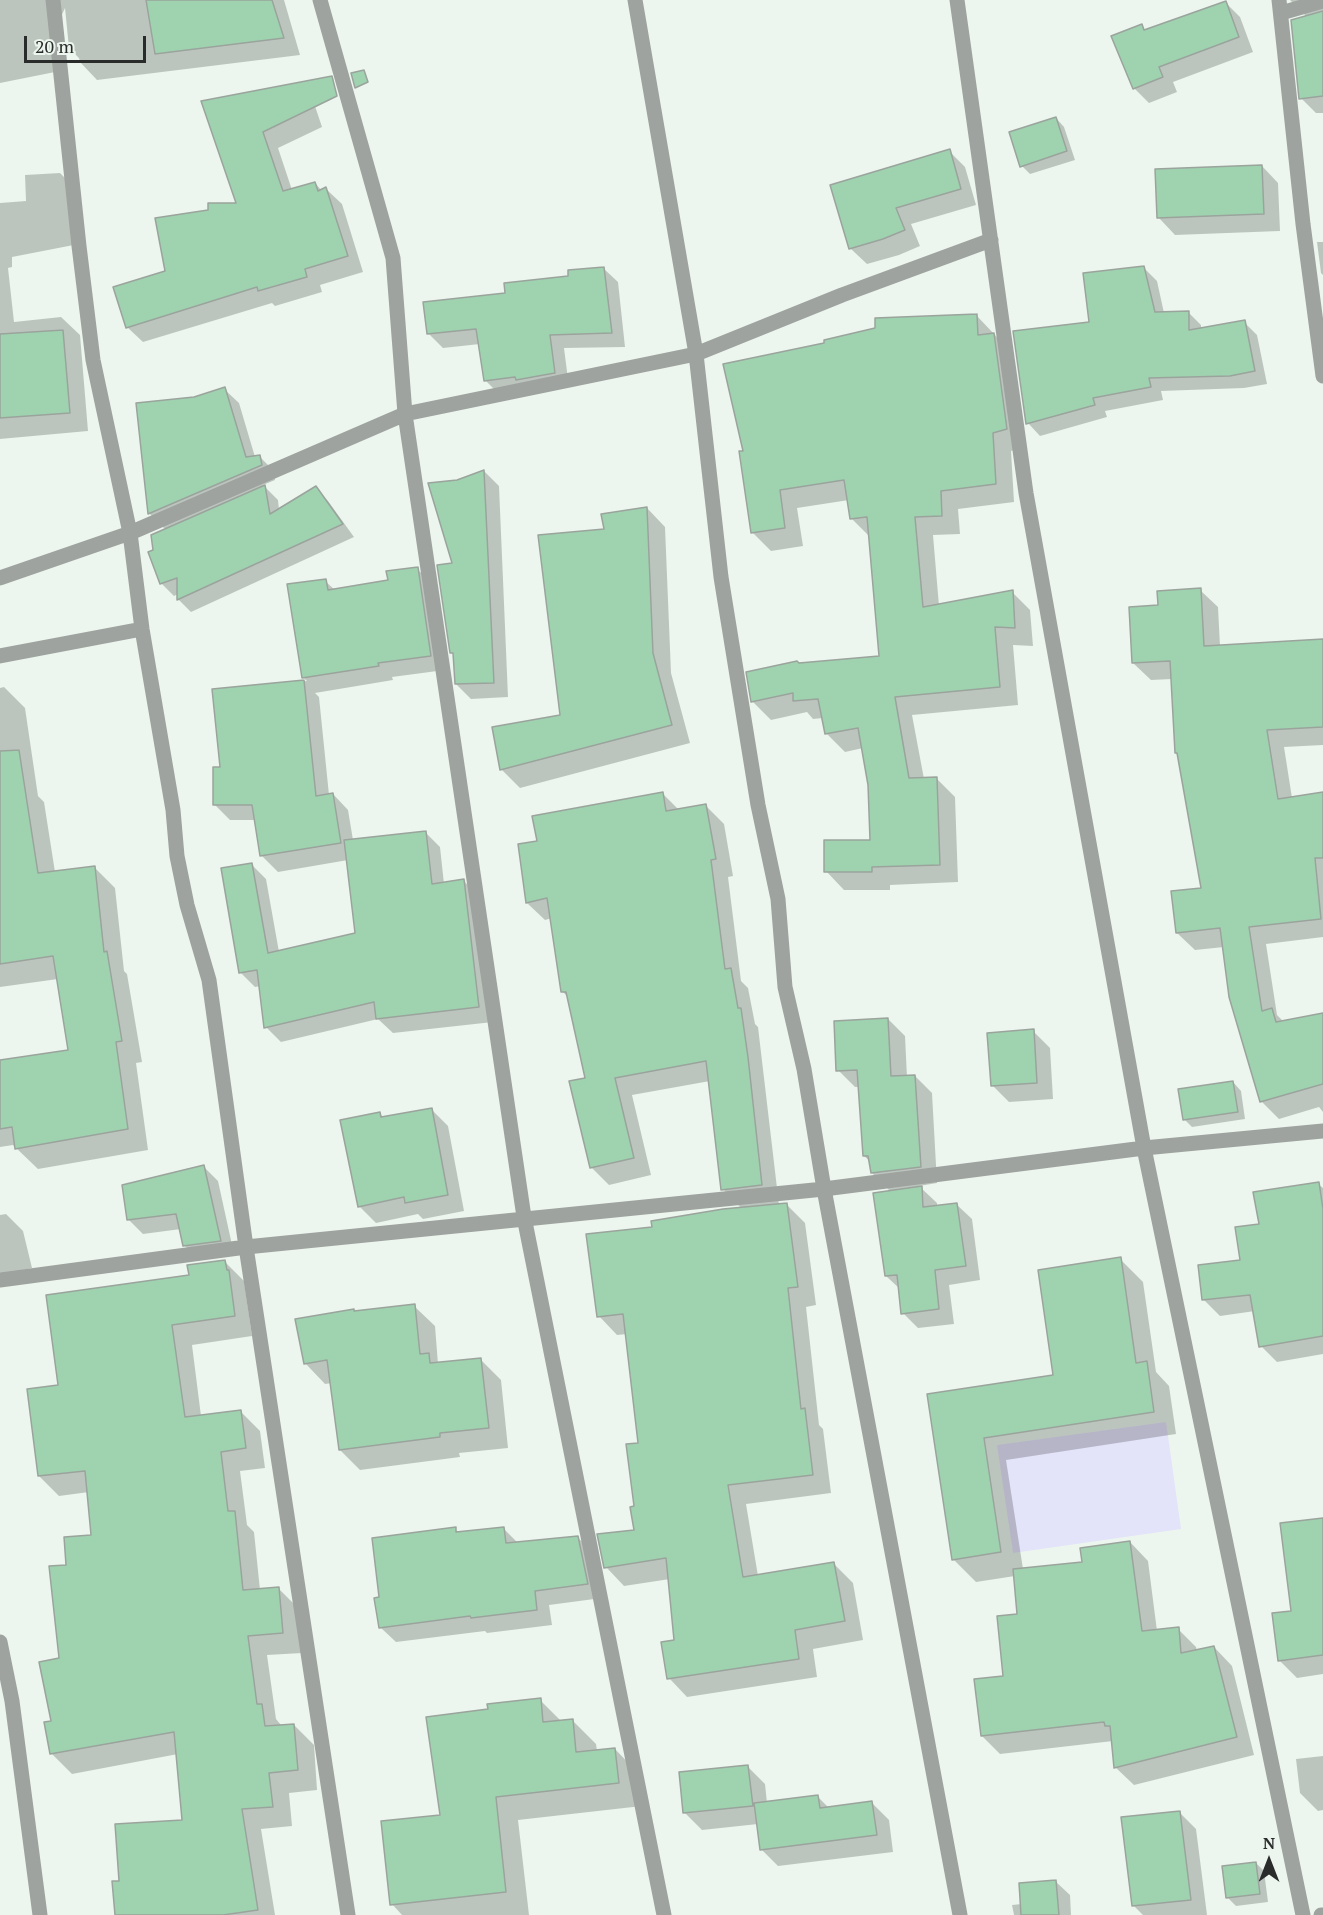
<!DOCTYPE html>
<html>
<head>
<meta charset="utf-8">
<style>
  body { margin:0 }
  #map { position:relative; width:1323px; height:1915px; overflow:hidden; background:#ecf6ee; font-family:"PT Serif",serif }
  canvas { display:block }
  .north { position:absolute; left:1239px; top:1831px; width:60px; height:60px; -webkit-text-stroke:4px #ecf6ee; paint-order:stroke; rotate:0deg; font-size:16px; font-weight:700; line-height:24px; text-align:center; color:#292c2a }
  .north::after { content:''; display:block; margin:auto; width:21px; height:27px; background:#292c2a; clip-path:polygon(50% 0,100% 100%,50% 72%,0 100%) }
  .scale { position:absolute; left:24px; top:36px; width:122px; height:27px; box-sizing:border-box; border:3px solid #292c2a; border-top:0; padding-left:8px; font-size:18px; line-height:21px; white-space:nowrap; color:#292c2a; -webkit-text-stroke:4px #ecf6ee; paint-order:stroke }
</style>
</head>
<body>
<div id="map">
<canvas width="1323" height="1915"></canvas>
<div class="north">N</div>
<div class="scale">20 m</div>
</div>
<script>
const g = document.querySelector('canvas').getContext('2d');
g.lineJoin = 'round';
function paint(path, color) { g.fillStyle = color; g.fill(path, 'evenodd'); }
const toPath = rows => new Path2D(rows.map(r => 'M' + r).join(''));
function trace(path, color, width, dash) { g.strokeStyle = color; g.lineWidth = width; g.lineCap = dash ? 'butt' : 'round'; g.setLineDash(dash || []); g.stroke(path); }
paint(toPath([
  [1166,1422,1181,1529,1013,1553,997,1445]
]), '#e3e3f9');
paint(toPath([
  [0,0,284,0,300,55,97,80,80,62,79,58,69,48,65,8,60,19,65,70,0,83],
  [1290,0,1323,0,1323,113,1316,113,1301,98,1307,17],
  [1225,2,1240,17,1253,52,1173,82,1177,92,1149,103,1134,88,1142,26,1146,31],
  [313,100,322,127,278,148,292,190,315,183,322,191,326,189,342,204,363,272,320,285,322,292,275,306,272,303,143,342,127,327,166,273,238,204,203,103],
  [1056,118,1064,127,1075,160,1030,174,1022,166],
  [949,151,965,167,976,205,911,224,920,246,899,255,867,264,851,249,832,186],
  [1262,166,1278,183,1280,231,1175,235,1159,218],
  [60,173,79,192,84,243,12,257,12,267,8,268,14,322,61,317,80,335,88,431,0,439,0,203,26,201,25,175],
  [1317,242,1323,242,1323,275,1321,273],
  [603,268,618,282,625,347,564,348,569,387,500,395,485,380,480,344,443,348,429,334,506,294],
  [1144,268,1157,281,1164,313,1188,312,1201,325,1201,329,1244,322,1257,335,1267,384,1244,388,1161,391,1163,400,1105,411,1107,417,1040,436,1028,423,1091,323],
  [977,316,1012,353,1025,447,1011,451,1014,502,958,509,960,534,933,535,939,606,1012,592,1030,610,1033,646,1013,645,1018,705,912,715,924,779,936,778,955,797,958,882,890,885,890,890,844,890,826,871,872,841,870,785,863,748,845,752,826,733,823,718,813,719,807,712,771,720,753,702,748,673,798,664,880,658,870,537,851,518,849,500,797,508,803,546,771,551,752,532,740,453],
  [224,389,239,403,255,457,259,456,274,471,275,480,263,485,278,500,279,510,315,488,328,501,354,537,191,612,178,599,178,594,174,596,161,583,154,551,166,530,150,514,137,405,195,398],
  [484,471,499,486,508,697,471,699,456,684,454,655,452,653,457,481],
  [647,508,665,527,671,673,690,743,520,788,501,769,562,716,606,531],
  [417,569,432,583,445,670,392,677,393,680,315,693,319,697,329,795,333,794,348,810,353,840,426,833,440,847,444,884,464,881,478,896,493,1022,393,1033,378,1019,281,1042,266,1027,261,986,255,987,240,972,251,864,266,879,279,952,357,935,348,860,278,872,262,856,256,820,230,820,214,804,222,769,214,690,307,681,304,678,325,581,335,590,389,582],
  [1200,590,1218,607,1220,646,1323,641,1323,745,1284,747,1292,798,1323,793,1323,937,1266,944,1277,1015,1284,1022,1323,1015,1323,1112,1319,1107,1279,1119,1261,1101,1224,947,1195,950,1177,933,1202,889,1179,756,1176,753,1172,679,1151,680,1133,663,1159,607],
  [4,687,25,708,38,796,44,802,55,872,94,867,115,888,124,971,127,974,142,1062,136,1063,148,1150,38,1169,13,1145,0,1147,0,1062,70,1051,58,979,0,987,0,688],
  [662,793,679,810,706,806,724,824,733,876,728,877,741,981,748,988,755,1024,758,1027,779,1205,786,1204,805,1223,816,1305,806,1307,819,1425,823,1429,831,1493,746,1504,758,1576,834,1564,853,1583,863,1640,813,1649,817,1677,687,1697,669,1678,676,1641,670,1579,624,1586,606,1567,636,1531,640,1444,627,1334,617,1335,599,1316,742,1209,723,1189,710,1081,632,1095,651,1175,609,1185,591,1167,586,1079,569,998,563,992,552,918,545,920,527,903,539,842],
  [888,1019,905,1036,907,1077,915,1076,932,1093,937,1183,919,1186,937,1203,937,1207,956,1204,972,1219,980,1280,949,1285,954,1324,918,1328,903,1313,900,1289,886,1276,891,1192,872,1173,871,1162,864,1156,859,1087,855,1087,838,1070],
  [1033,1031,1050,1048,1053,1099,1009,1102,992,1085],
  [1233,1082,1241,1091,1245,1119,1192,1127,1184,1119],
  [431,1109,448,1126,464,1211,423,1219,418,1214,376,1223,359,1206,380,1114,384,1118],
  [204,1167,218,1181,234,1254,199,1259,184,1245,181,1229,143,1234,128,1219],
  [1318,1184,1323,1188,1323,1354,1277,1362,1261,1346,1255,1311,1220,1316,1204,1300,1242,1261,1261,1225],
  [6,1214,23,1231,32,1268,0,1275,0,1215],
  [1120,1259,1143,1282,1156,1372,1169,1386,1176,1434,1006,1460,1023,1569,1084,1564,1130,1542,1148,1561,1157,1631,1178,1629,1196,1647,1197,1651,1214,1647,1232,1666,1254,1755,1134,1785,1115,1767,1113,1741,1000,1754,982,1736,1005,1677,1019,1615,1015,1576,976,1582,953,1559,928,1395,1054,1377],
  [224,1261,244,1281,252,1336,192,1345,201,1416,240,1411,260,1431,265,1468,240,1471,247,1525,254,1532,260,1590,279,1589,299,1609,302,1653,267,1655,276,1719,281,1725,294,1725,314,1745,317,1790,289,1793,292,1826,261,1829,275,1915,116,1915,184,1821,178,1754,72,1774,52,1754,52,1722,61,1660,67,1566,93,1536,89,1492,59,1496,39,1476,60,1387,191,1277],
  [414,1306,435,1326,438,1364,481,1360,501,1380,508,1448,459,1453,460,1457,360,1470,340,1450,332,1383,325,1384,305,1363,355,1312],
  [1323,1519,1323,1674,1297,1678,1279,1660],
  [503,1528,518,1543,577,1537,593,1552,602,1598,549,1605,552,1625,487,1633,485,1631,396,1642,380,1627,381,1598,455,1529,459,1533],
  [540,1700,562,1722,572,1720,596,1744,597,1751,615,1749,638,1773,642,1806,518,1820,529,1915,402,1915,392,1904,441,1817,490,1710],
  [1323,1756,1323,1810,1318,1811,1300,1793,1296,1759],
  [748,1767,765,1784,767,1803,818,1797,829,1808,872,1803,889,1820,893,1852,778,1866,761,1849,758,1824,702,1830,685,1813],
  [1179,1812,1196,1829,1207,1915,1143,1915,1134,1906],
  [1256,1863,1264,1871,1268,1902,1236,1906,1228,1898],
  [1055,1881,1070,1895,1071,1915,1014,1915,1012,1905,1022,1904]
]), '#0003');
const building = toPath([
  [146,0,272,0,284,38,155,54,146,0],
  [1226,1,1239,37,1159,67,1163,77,1133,89,1111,36,1142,24,1144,30,1226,1],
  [1323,11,1323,96,1299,99,1291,20,1323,11],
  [364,70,368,82,355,88,351,73,364,70],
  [332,76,337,96,263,132,283,191,315,182,318,191,326,187,348,256,305,269,307,277,258,291,257,287,126,328,113,287,165,271,155,218,208,210,208,203,236,203,201,101,332,76],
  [1056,117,1067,151,1020,167,1009,132,1056,117],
  [950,149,961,189,896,208,905,230,883,239,849,249,830,185,950,149],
  [1262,165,1264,214,1157,218,1155,169,1262,165],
  [1144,266,1155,312,1189,311,1189,330,1245,320,1255,371,1230,376,1149,378,1151,387,1093,398,1095,405,1026,424,1013,331,1089,322,1083,273,1144,266],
  [604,267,612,333,550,335,555,373,516,380,515,377,484,381,476,329,427,334,423,302,505,293,504,283,568,276,568,270,604,267],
  [977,314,978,335,994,333,1007,429,993,433,996,484,941,491,942,516,915,517,923,607,1013,590,1015,628,995,627,1000,687,895,697,909,778,937,777,940,865,872,867,872,872,824,872,824,840,870,840,868,785,858,728,825,734,818,699,793,701,793,693,751,702,746,672,797,661,799,663,879,656,867,517,850,519,844,480,780,490,785,528,751,533,739,451,743,451,723,364,824,343,824,340,875,328,875,318,977,314],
  [63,330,70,413,0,418,0,334,63,330],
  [225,387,246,457,260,455,262,465,148,514,136,403,194,397,225,387],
  [484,470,494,683,455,684,453,653,450,653,437,565,452,563,428,483,457,480,484,470],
  [265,485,270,514,316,486,343,524,177,600,177,578,160,584,148,552,153,550,151,535,265,485],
  [647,507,653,653,672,725,500,770,492,727,560,715,538,535,604,529,601,514,647,507],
  [418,567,431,656,378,663,379,666,302,678,287,584,326,579,328,590,388,580,386,571,418,567],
  [1201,588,1204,646,1323,639,1323,727,1267,730,1278,799,1323,792,1323,858,1315,858,1321,919,1249,927,1262,1011,1272,1008,1276,1022,1323,1013,1323,1084,1260,1102,1229,997,1220,928,1176,933,1171,891,1201,888,1177,753,1175,753,1170,661,1132,663,1129,607,1158,605,1157,591,1201,588],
  [304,680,316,796,333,793,341,843,260,856,252,805,213,805,213,767,220,767,212,689,304,680],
  [19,750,38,873,95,866,104,952,107,951,122,1041,116,1042,128,1129,15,1149,12,1127,0,1129,0,1060,68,1050,53,956,0,964,0,751,19,750],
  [663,792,666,811,706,804,716,859,711,860,725,969,731,968,738,1008,741,1008,748,1057,762,1185,721,1190,706,1061,615,1078,634,1158,590,1168,569,1081,585,1078,566,992,561,992,547,898,526,903,518,844,537,841,532,816,663,792],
  [426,831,432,884,464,879,479,1007,376,1019,374,1002,264,1028,257,970,239,973,221,868,252,863,268,953,355,933,344,840,426,831],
  [888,1018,891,1076,915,1075,921,1167,871,1173,868,1156,863,1156,857,1070,836,1071,834,1021,888,1018],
  [1034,1029,1037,1083,991,1086,987,1033,1034,1029],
  [1233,1081,1238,1112,1183,1120,1178,1089,1233,1081],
  [432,1108,448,1195,405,1203,404,1197,358,1207,340,1120,380,1112,381,1117,432,1108],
  [204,1165,221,1241,183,1246,176,1214,127,1220,122,1185,204,1165],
  [1319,1182,1323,1209,1323,1336,1259,1347,1250,1295,1202,1300,1198,1265,1240,1260,1235,1227,1259,1224,1253,1192,1319,1182],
  [922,1186,923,1207,957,1203,966,1266,935,1270,939,1309,901,1314,897,1275,885,1276,873,1193,922,1186],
  [787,1203,798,1287,788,1288,801,1409,805,1408,813,1475,728,1485,743,1577,834,1562,845,1621,795,1630,799,1659,667,1679,661,1642,674,1640,666,1558,604,1568,597,1534,634,1530,630,1507,634,1506,626,1444,638,1443,623,1314,597,1317,586,1234,652,1227,651,1221,723,1209,787,1203],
  [1121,1257,1136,1363,1147,1361,1154,1412,984,1438,1001,1552,952,1560,927,1394,1053,1375,1038,1270,1121,1257],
  [225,1260,227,1270,229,1270,235,1316,172,1325,185,1417,241,1410,246,1448,221,1452,228,1511,235,1511,243,1590,279,1587,283,1633,248,1636,257,1704,262,1704,265,1726,294,1724,298,1770,269,1773,273,1807,242,1809,258,1910,223,1915,115,1915,112,1881,119,1881,115,1824,182,1820,174,1732,50,1754,44,1722,51,1721,39,1662,59,1658,49,1566,66,1565,64,1537,91,1535,85,1471,38,1476,27,1389,58,1385,46,1295,189,1275,187,1265,225,1260],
  [415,1304,420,1354,429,1353,430,1363,481,1358,489,1428,440,1433,440,1437,339,1450,327,1360,304,1364,295,1319,354,1309,354,1311,415,1304],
  [1323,1518,1323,1655,1278,1661,1272,1613,1291,1611,1280,1523,1323,1518],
  [456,1527,456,1532,504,1527,506,1543,578,1536,588,1584,535,1591,537,1610,471,1618,470,1616,379,1628,374,1598,379,1597,372,1538,456,1527],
  [1130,1541,1142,1631,1179,1627,1181,1653,1214,1646,1237,1737,1114,1768,1110,1726,1105,1726,1104,1722,981,1736,974,1679,1003,1676,997,1616,1017,1614,1013,1569,1082,1562,1080,1548,1130,1541],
  [541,1698,543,1722,573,1719,576,1752,615,1748,619,1783,496,1797,506,1892,390,1905,381,1821,440,1815,426,1717,488,1709,487,1704,541,1698],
  [748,1765,753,1806,683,1813,679,1772,748,1765],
  [818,1795,820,1808,872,1801,877,1835,760,1850,754,1803,818,1795],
  [1180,1811,1191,1900,1132,1906,1121,1817,1180,1811],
  [1256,1862,1260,1894,1226,1898,1222,1866,1256,1862],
  [1056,1880,1059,1915,1021,1915,1019,1883,1056,1880]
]);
paint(building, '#9fd2af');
trace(building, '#9aa49d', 1.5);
trace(toPath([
  [53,0,79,246,93,360,130,533,142,629,173,810,177,856,187,905,209,980,246,1247,348,1915],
  [320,0,393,258,405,414,524,1217,664,1915],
  [635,0,696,354,721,577,758,805,778,899,785,987,804,1069,824,1189,960,1915],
  [957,0,1026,493,1144,1148,1303,1915],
  [1279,0,1303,224,1323,376],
  [1281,13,1323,1],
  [0,578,130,533,405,414,696,354,842,295,991,240],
  [0,656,142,629],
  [0,1280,246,1247,824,1189,1144,1148,1323,1131],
  [0,1642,12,1701,40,1915],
  [1321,1915,1323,1915]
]), '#9fa3a0', 15);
</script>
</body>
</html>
